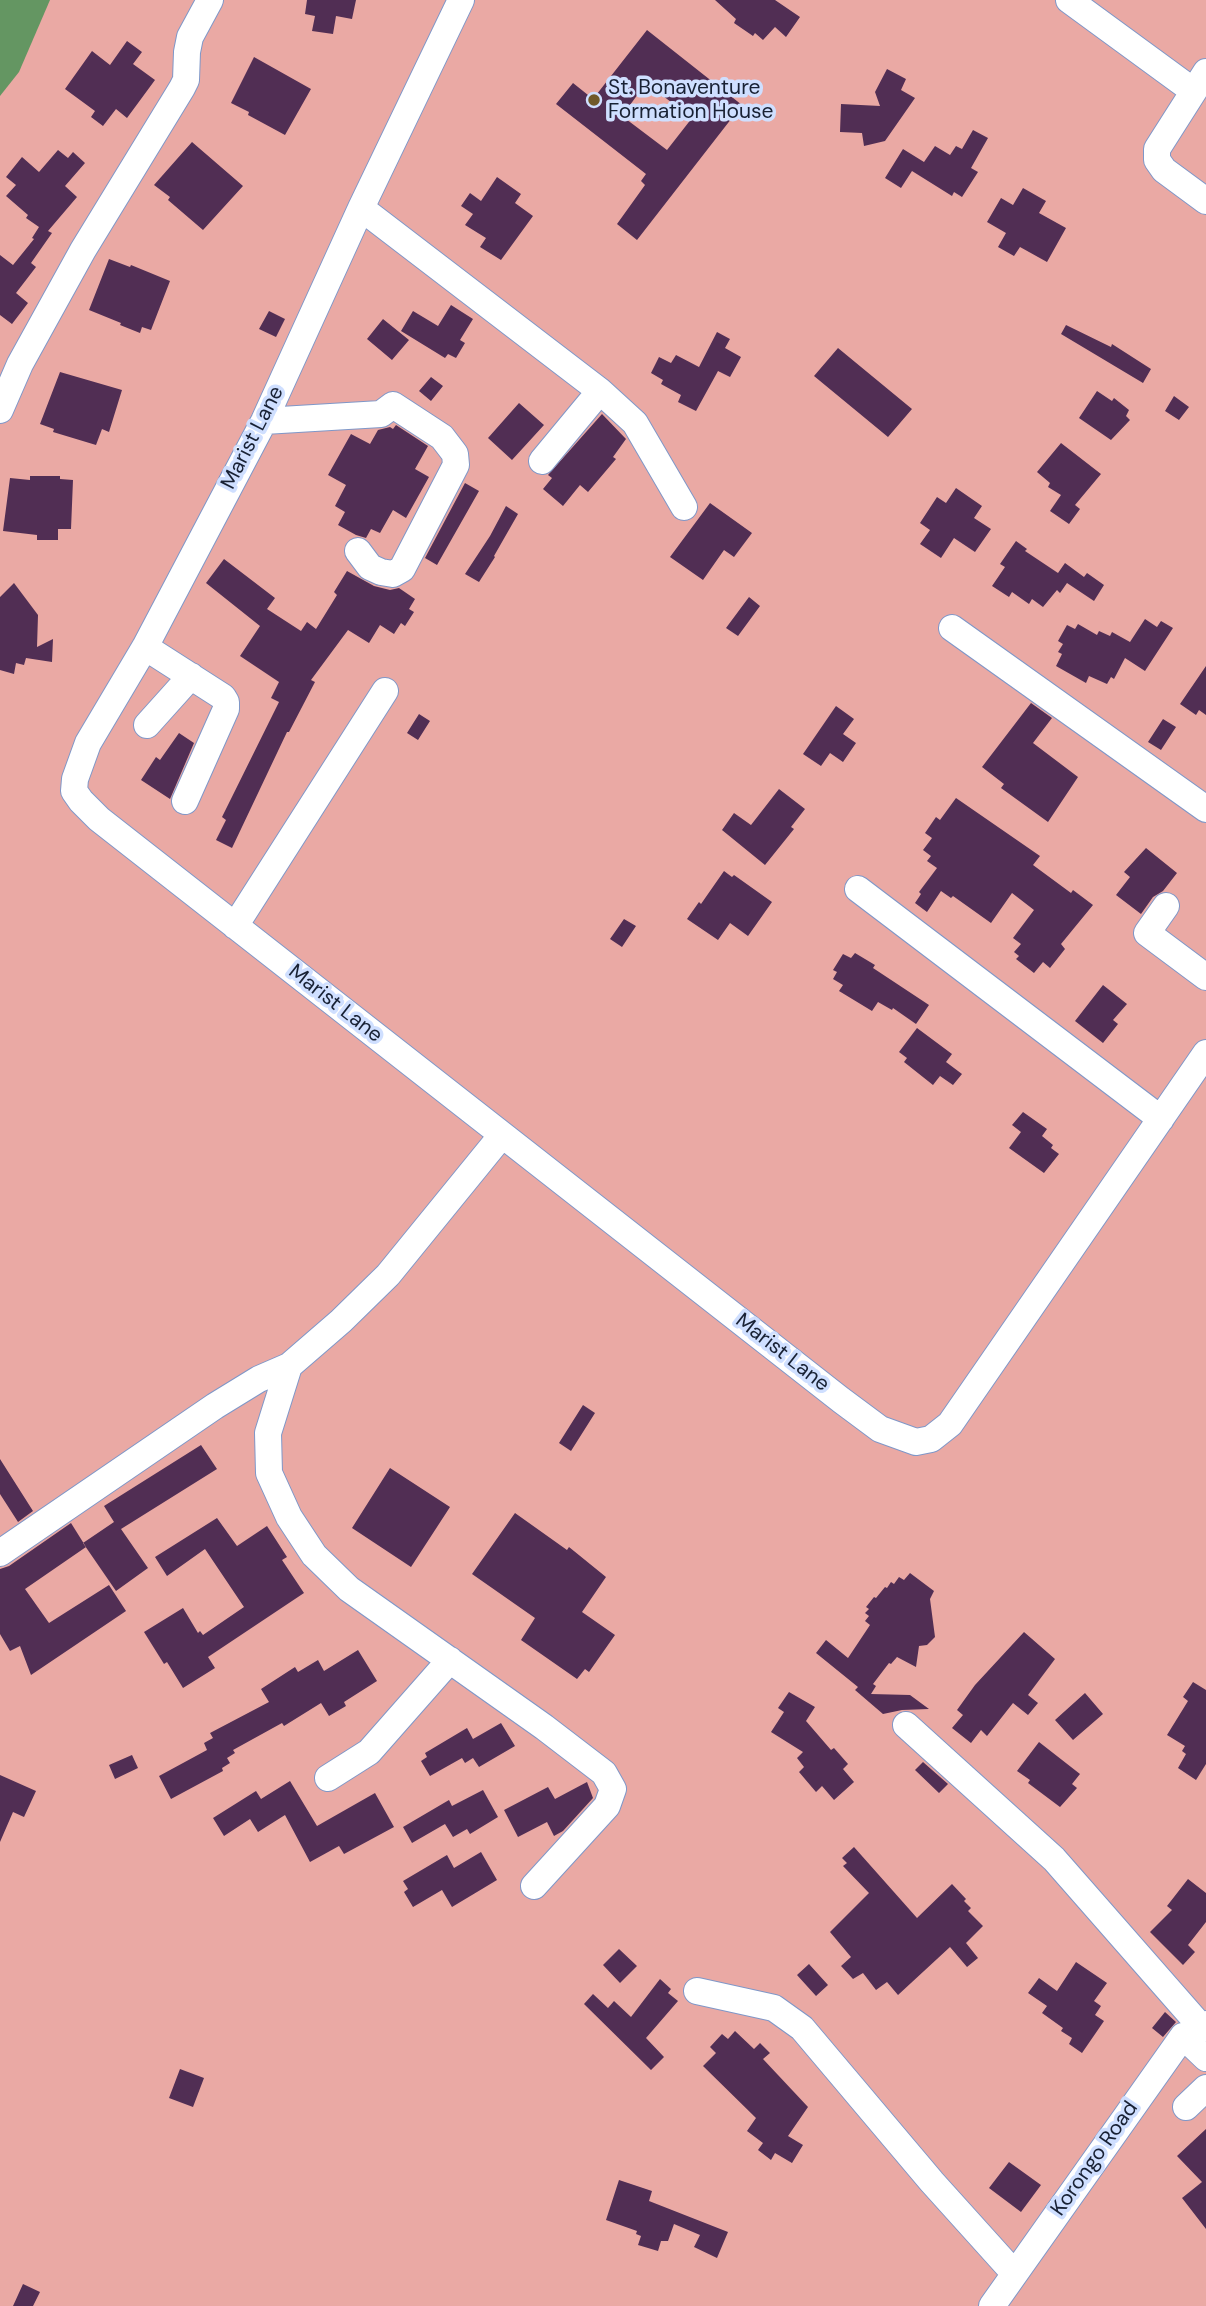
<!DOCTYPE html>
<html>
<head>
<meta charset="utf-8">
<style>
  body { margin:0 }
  canvas { display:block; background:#cfdfff }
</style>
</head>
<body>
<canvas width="1206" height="2306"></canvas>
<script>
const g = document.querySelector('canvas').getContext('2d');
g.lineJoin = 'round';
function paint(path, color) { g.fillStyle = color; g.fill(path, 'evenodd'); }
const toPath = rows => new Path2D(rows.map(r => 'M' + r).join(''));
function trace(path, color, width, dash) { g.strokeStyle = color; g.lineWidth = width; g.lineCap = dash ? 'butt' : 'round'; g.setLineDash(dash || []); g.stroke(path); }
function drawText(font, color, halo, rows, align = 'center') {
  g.font = font + ' "DM Sans",sans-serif'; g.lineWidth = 7; g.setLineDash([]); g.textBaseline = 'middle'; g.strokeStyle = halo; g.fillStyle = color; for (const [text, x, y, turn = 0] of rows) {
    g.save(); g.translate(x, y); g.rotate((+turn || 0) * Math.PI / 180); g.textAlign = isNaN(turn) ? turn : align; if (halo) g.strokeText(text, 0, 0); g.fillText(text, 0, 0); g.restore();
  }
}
paint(toPath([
  [0,0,1206,0,1206,2306,0,2306]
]), '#eaa9a4');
paint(toPath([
  [0,0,50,0,19,72,0,96]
]), '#649662');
paint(toPath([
  [307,0,356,0,352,19,336,16,333,34,312,31,315,16,305,14],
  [715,0,775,0,800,17,786,37,775,27,763,40,755,33,753,36,734,23,736,19],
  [647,30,742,105,637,240,617,224,645,185,641,181,646,174,556,104,573,83,593,99],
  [646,83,692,118,667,150,622,116],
  [127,41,142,52,133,64,155,80,127,118,116,109,103,126,91,117,95,111,65,89,92,51,110,65],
  [254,57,311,89,285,135,248,115,249,112,231,103],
  [887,69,906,79,901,90,915,98,885,141,864,146,862,133,840,132,841,104,880,106,875,92],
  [973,130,988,138,971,168,978,172,962,197,954,192,952,196,912,171,901,188,885,178,903,149,924,162,935,146,950,155,956,146,962,149],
  [192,142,243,186,203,230,168,200,170,197,154,185],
  [58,150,68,158,73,152,85,163,65,186,77,197,48,231,52,233,31,263,36,267,16,293,28,303,12,324,0,315,0,255,13,265,34,239,32,238,39,227,26,218,28,215,6,196,16,185,6,177,22,157,39,172],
  [497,177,521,194,515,203,533,216,501,260,480,247,486,238,465,225,473,214,461,206,470,193,481,201],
  [1023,188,1046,201,1039,213,1066,228,1047,262,1020,247,1014,256,998,247,1006,233,987,222,1001,198,1013,205],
  [109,259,130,267,131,265,170,281,151,330,142,327,140,333,120,325,121,323,89,310],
  [451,305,473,319,460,340,465,343,456,358,448,354,445,358,401,331,413,311,438,326],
  [269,311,285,319,276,337,259,329],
  [383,319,409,340,392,360,367,339],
  [1066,325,1111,347,1112,344,1151,369,1143,383,1061,334],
  [717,332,730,339,725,348,741,357,730,377,718,371,696,411,678,402,681,395,661,384,663,380,651,373,659,357,671,363,676,355,699,367],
  [838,348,912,409,888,437,814,376],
  [60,372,122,390,109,432,102,429,96,445,53,432,54,429,40,424],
  [431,377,443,386,431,401,419,391],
  [1097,391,1112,401,1114,398,1129,410,1126,416,1130,420,1111,440,1079,418],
  [1174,396,1189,407,1179,420,1165,411],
  [519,403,544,425,512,460,488,438],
  [602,414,626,439,613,457,616,459,588,492,580,485,563,506,543,489,552,478,548,475],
  [396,425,428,446,415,469,429,477,406,518,393,510,380,533,371,529,366,538,356,535,338,525,345,512,335,506,346,485,328,475,351,434,370,444,378,430,390,427,393,429],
  [1061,443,1101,474,1075,505,1080,509,1069,524,1050,511,1061,495,1048,487,1050,483,1037,472],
  [30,476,60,476,60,479,73,480,71,529,58,529,58,540,37,540,37,535,3,531,10,478,30,480],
  [465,483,479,491,437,565,425,558],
  [956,488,982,506,974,518,991,529,975,552,954,538,941,558,920,544,930,530,920,523,937,497,946,503],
  [710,503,752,533,734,557,724,550,703,580,670,557],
  [506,506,518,514,494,556,495,557,479,582,465,574,490,536],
  [1016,541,1027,549,1025,551,1058,573,1065,563,1084,577,1087,573,1104,585,1094,601,1067,583,1060,593,1057,590,1043,607,1032,599,1029,604,1012,592,1009,597,992,586,1005,567,1000,564],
  [224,559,275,598,267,609,301,631,307,622,316,629,337,595,334,592,347,571,374,586,390,590,399,588,415,599,409,609,414,612,405,626,401,623,394,634,380,625,369,643,348,630,311,680,315,682,289,732,287,732,232,848,216,840,226,820,222,817,279,702,271,698,279,682,240,656,260,626,206,583],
  [14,583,38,615,37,647,53,639,52,662,26,658,24,665,16,663,14,674,0,670,0,597],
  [749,597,760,606,738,636,726,628],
  [1145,619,1157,627,1161,621,1173,628,1145,671,1125,658,1114,679,1111,677,1107,684,1089,676,1086,683,1056,666,1062,654,1058,652,1063,644,1058,641,1067,625,1075,629,1078,624,1097,635,1099,631,1110,636,1112,632,1130,642],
  [1206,666,1206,715,1199,710,1196,715,1180,704],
  [1031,703,1052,718,1033,743,1078,777,1048,822,1001,788,1004,784,982,767],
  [836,706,854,719,843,734,856,743,843,762,830,753,821,766,803,754],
  [419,714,430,721,418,740,407,733],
  [1163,719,1176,727,1161,750,1148,742],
  [179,733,194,743,170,799,141,780,156,757,160,760],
  [779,789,805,809,791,827,794,829,765,865,722,830,734,813,751,825],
  [956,798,1040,856,1033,865,1071,893,1073,890,1093,905,1061,944,1065,949,1050,968,1043,962,1034,973,1016,959,1019,956,1014,952,1021,944,1013,938,1034,910,1012,893,991,923,953,896,951,898,941,891,927,912,915,903,921,894,919,892,937,868,927,861,931,856,923,850,932,838,925,833,936,817,940,820],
  [1146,848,1177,873,1163,891,1153,897,1141,914,1116,895,1130,877,1124,872],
  [724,871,732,877,734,875,772,902,748,936,730,923,718,940,687,919,699,902,701,904],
  [624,919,636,926,622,947,610,939],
  [855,953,875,965,873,968,929,1005,916,1024,893,1008,892,1010,878,1002,872,1011,839,991,843,985,833,979,837,972,833,970,843,954,851,958],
  [1103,985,1127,1004,1113,1020,1118,1024,1103,1043,1075,1021],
  [917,1028,952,1054,946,1062,962,1074,953,1085,940,1076,933,1085,904,1062,907,1058,899,1052],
  [1023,1112,1047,1129,1042,1136,1053,1145,1051,1148,1059,1154,1044,1173,1009,1148,1021,1132,1012,1125],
  [583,1405,595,1413,571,1451,559,1443],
  [201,1445,217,1469,121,1529,148,1568,116,1591,83,1543,114,1522,104,1506],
  [0,1459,33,1511,18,1522,0,1494],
  [390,1468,450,1507,411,1567,352,1528],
  [515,1513,567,1550,569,1547,606,1577,582,1612,615,1635,589,1672,585,1669,577,1679,521,1640,535,1618,472,1574],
  [217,1518,237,1546,267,1526,287,1557,282,1560,304,1593,208,1657,215,1668,183,1688,167,1662,164,1664,144,1632,183,1608,198,1633,200,1631,203,1635,244,1607,205,1549,167,1576,155,1557],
  [71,1523,86,1547,25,1589,49,1623,109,1585,126,1611,31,1675,20,1646,10,1651,0,1634,0,1569,9,1566],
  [910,1573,934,1591,930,1599,935,1637,927,1645,919,1646,916,1667,897,1657,891,1664,889,1663,873,1684,876,1686,871,1694,910,1695,929,1709,902,1710,883,1714,855,1690,858,1687,816,1653,826,1640,848,1658,870,1625,865,1621,869,1616,865,1613,869,1609,866,1607,874,1597,876,1598,885,1587,887,1588,891,1582,894,1584,899,1577,904,1580],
  [1024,1632,1055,1659,1028,1695,1038,1703,1028,1715,1013,1703,987,1736,981,1730,971,1743,952,1728,963,1715,957,1710,975,1685],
  [358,1650,377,1681,344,1702,346,1706,329,1716,321,1703,284,1726,282,1723,233,1750,235,1753,227,1758,230,1763,222,1768,223,1771,171,1799,159,1776,207,1750,204,1743,213,1738,210,1733,269,1702,261,1689,295,1667,298,1672,318,1660,324,1671],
  [1193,1682,1206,1690,1206,1764,1196,1780,1178,1768,1186,1754,1182,1751,1185,1746,1167,1735,1188,1701,1183,1697],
  [789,1692,815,1707,806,1721,831,1750,834,1748,848,1764,843,1769,854,1782,834,1800,822,1786,816,1792,799,1772,804,1767,797,1758,803,1752,771,1732,784,1712,778,1708],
  [1085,1693,1103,1714,1073,1740,1055,1720],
  [501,1723,515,1746,479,1767,473,1758,465,1763,462,1758,430,1776,421,1761,427,1757,425,1753,467,1728,473,1739],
  [1039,1742,1080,1774,1072,1784,1077,1788,1060,1807,1028,1783,1030,1780,1017,1771],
  [132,1755,138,1768,115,1779,109,1765],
  [923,1762,948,1784,939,1793,915,1770],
  [0,1775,36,1791,24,1817,13,1812,0,1842],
  [290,1781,317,1826,375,1793,394,1827,344,1854,339,1846,310,1862,285,1815,258,1832,250,1819,224,1836,213,1818,256,1791,261,1799],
  [587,1782,593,1798,563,1831,554,1836,547,1822,518,1837,504,1810,548,1787,555,1799],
  [483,1790,498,1817,470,1834,467,1829,453,1837,445,1824,412,1843,403,1827,449,1800,452,1806],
  [854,1847,917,1918,952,1884,966,1899,964,1901,971,1908,968,1911,983,1926,966,1943,978,1958,967,1967,950,1947,898,1995,887,1982,876,1990,863,1973,853,1979,841,1966,851,1957,830,1932,869,1893,843,1866,847,1863,842,1858],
  [481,1852,497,1880,452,1907,442,1890,413,1907,404,1892,408,1889,403,1881,447,1855,454,1868],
  [1188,1879,1206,1893,1206,1922,1188,1945,1195,1952,1183,1965,1150,1932,1172,1910,1167,1906],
  [619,1949,637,1966,620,1983,603,1965],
  [1076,1962,1107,1983,1094,2001,1101,2006,1095,2015,1104,2021,1082,2053,1069,2044,1072,2038,1061,2031,1063,2028,1042,2013,1047,2006,1028,1993,1039,1978,1057,1991],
  [809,1964,828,1985,816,1996,797,1975],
  [660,1979,671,1989,668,1993,678,2001,646,2038,664,2057,651,2070,584,2004,593,1994,608,2008,614,2001,631,2017],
  [1165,2012,1176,2022,1163,2037,1152,2028],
  [735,2031,754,2049,760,2043,770,2053,763,2059,808,2107,788,2136,803,2145,792,2163,775,2153,771,2160,758,2150,763,2143,747,2131,756,2118,703,2066,716,2053,710,2047,722,2034,728,2039],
  [180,2069,204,2078,193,2107,169,2098],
  [1206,2129,1206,2229,1182,2198,1202,2182,1177,2156],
  [1009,2162,1041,2185,1021,2212,989,2188],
  [619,2180,652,2191,649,2201,728,2232,717,2258,694,2247,700,2235,674,2224,668,2241,661,2241,658,2251,638,2245,641,2236,636,2234,637,2231,606,2220],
  [23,2284,40,2292,33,2306,13,2306]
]), '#512e54');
const minor = toPath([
  [461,0,361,208,264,421,145,647,88,743,75,779,74,791,81,801,99,819,841,1400,880,1429,916,1442,931,1439,950,1424,1206,1053],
  [1069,0,1192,90],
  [1206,72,1157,149,1157,160,1164,170,1206,201],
  [361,208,600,391,542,461],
  [600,391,635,423,684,507],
  [0,410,20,364,83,250,182,88,186,80,187,52,190,37,210,0],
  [264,421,381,414,393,405,442,437,455,454,456,465,402,569,393,574,381,572,370,567,358,551],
  [952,628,1206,809],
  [145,647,223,697,226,702,226,709,185,801],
  [147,725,191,676],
  [858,889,1161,1119],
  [1166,906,1147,933,1206,977],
  [235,926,385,691],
  [289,1366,268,1433,269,1473,289,1517,314,1555,349,1589,544,1727,604,1773,613,1789,607,1806,534,1886],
  [0,1553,215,1406,259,1379,289,1366,341,1321,388,1275,502,1135],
  [906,1725,1054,1859,1203,2029],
  [328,1778,369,1752,450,1660],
  [697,1991,774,2008,802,2028,932,2182,1014,2273],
  [1183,2036,1206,2058],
  [1186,2107,1206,2088],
  [992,2306,1183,2036,1203,2029,1206,2024]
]);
trace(minor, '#7f97c8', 28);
trace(minor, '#fff', 26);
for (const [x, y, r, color] of [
  [594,100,7,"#705929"]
]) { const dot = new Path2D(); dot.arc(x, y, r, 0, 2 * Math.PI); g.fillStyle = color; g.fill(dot); trace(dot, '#cfdfff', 2.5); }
drawText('21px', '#182134', '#cfdfff', [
  ["St. Bonaventure",608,88],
  ["Formation House",608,112]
], 'left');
drawText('21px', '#182134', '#cfdfff', [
  ["Marist Lane",253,438,-63],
  ["Marist Lane",335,1004,38],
  ["Marist Lane",782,1353,38],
  ["Korongo Road",1095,2159,-55]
]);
</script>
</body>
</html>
